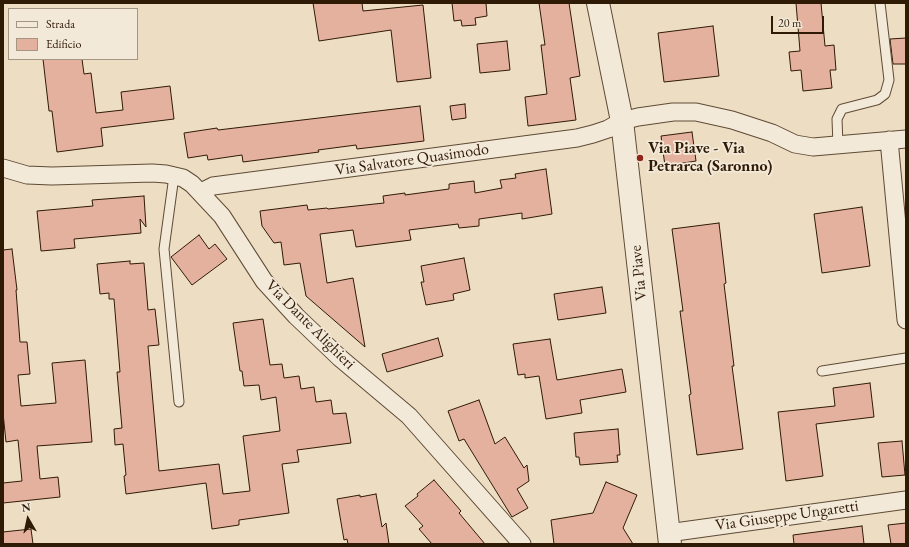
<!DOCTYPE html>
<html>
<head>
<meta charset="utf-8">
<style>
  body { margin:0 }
  #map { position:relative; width:909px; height:547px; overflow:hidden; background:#edddc3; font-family:"EB Garamond",serif }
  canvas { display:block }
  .frame { position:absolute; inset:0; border:4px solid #2f1a06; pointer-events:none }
  .legend { position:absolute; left:8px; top:8px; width:130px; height:52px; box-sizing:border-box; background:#f3e9d8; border:1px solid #a59684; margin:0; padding:5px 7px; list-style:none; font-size:12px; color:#2f1a06 }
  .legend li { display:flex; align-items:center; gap:8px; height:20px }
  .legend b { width:20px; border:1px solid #a59684 }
  .north { position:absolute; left:8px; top:499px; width:40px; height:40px; -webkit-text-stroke:3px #f3e9d8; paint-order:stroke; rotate:351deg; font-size:11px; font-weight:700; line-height:16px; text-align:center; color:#2f1a06 }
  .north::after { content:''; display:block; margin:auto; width:14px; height:18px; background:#2f1a06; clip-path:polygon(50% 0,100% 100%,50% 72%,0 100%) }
  .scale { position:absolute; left:771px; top:16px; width:53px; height:18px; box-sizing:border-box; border:2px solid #2f1a06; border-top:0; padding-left:5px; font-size:12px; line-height:14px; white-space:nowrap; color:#2f1a06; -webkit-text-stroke:3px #f3e9d8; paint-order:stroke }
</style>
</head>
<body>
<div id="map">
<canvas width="909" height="547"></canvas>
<div class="frame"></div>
<ul class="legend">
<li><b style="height:5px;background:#f3e9d8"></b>Strada</li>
<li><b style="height:11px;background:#e5b19f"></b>Edificio</li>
</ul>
<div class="north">N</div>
<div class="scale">20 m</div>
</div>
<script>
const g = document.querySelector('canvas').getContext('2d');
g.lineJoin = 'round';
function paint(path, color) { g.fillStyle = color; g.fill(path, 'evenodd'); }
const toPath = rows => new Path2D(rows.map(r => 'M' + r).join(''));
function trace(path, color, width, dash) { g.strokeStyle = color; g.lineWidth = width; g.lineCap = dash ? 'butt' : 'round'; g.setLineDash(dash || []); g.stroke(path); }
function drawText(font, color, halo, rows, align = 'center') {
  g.font = font + ' "EB Garamond",serif'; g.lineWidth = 3.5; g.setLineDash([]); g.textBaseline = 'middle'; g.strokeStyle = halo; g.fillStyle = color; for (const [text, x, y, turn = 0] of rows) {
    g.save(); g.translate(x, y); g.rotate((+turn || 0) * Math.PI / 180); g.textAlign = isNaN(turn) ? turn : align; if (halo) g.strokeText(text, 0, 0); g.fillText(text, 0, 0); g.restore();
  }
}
const building = toPath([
  [313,3,362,3,363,11,423,5,431,78,397,82,391,30,319,41,313,3],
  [452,3,486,3,487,16,475,18,476,25,462,26,461,20,454,21,452,3],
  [539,3,569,3,580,76,570,78,576,120,528,126,525,97,547,94,541,45,545,45,539,3],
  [796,3,821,3,825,46,834,45,836,70,830,70,832,88,803,91,801,70,791,71,789,52,800,51,796,3],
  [713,26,719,76,664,82,658,33,713,26],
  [906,38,906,64,893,64,890,39,906,38],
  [507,41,510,70,480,73,477,44,507,41],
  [43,59,82,59,84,74,91,73,96,113,123,110,121,92,170,86,174,119,101,128,103,146,57,152,52,111,49,111,43,59],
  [465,104,466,118,452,120,450,106,465,104],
  [420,106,424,141,357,149,356,145,318,150,319,152,243,162,242,155,208,160,207,155,188,158,184,133,217,128,218,130,420,106],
  [692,132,696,161,665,166,661,136,692,132],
  [546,169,552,214,522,219,522,213,479,219,479,226,459,228,458,224,409,230,411,240,356,247,353,230,320,234,327,283,353,278,365,347,306,296,300,263,284,265,281,242,274,243,262,226,260,211,307,205,308,210,327,208,328,209,384,203,383,196,405,193,405,195,449,189,449,184,474,181,475,193,502,188,500,180,516,178,515,174,546,169],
  [144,196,146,227,140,219,141,233,74,239,75,248,41,251,37,211,93,206,92,200,144,196],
  [862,207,870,266,822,273,814,214,862,207],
  [719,223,726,283,724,284,734,366,732,366,743,449,697,455,689,395,691,394,680,311,683,311,672,229,719,223],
  [199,235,209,249,215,244,227,259,192,285,171,257,199,235],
  [12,249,17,290,16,290,20,342,27,342,30,374,18,375,21,406,56,403,52,363,85,360,92,442,37,446,40,479,58,477,60,497,3,503,3,483,22,481,18,440,6,442,3,413,3,250,12,249],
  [464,258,470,290,453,294,454,300,426,305,421,282,424,282,421,266,464,258],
  [130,261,130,264,144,263,148,310,155,309,159,345,148,346,159,471,219,464,223,494,250,491,243,436,280,431,276,397,261,400,259,385,244,386,242,371,240,371,233,323,263,319,270,365,282,364,284,378,299,376,301,389,314,387,316,402,331,400,333,414,346,413,351,443,297,450,299,462,282,464,289,513,239,520,239,525,212,529,206,483,126,494,124,476,126,475,123,444,115,445,114,429,122,428,117,372,120,372,114,299,109,299,109,293,100,294,97,264,130,261],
  [602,287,606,313,558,320,554,294,602,287],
  [438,338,443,356,387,372,382,354,438,338],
  [550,339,557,380,622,369,626,392,580,400,582,413,546,419,539,376,525,378,525,374,518,375,513,344,550,339],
  [870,383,874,417,816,424,823,476,786,481,778,412,835,406,833,388,870,383],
  [479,400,495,444,505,437,524,468,527,465,529,481,517,489,528,508,512,517,464,439,459,441,448,411,479,400],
  [618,429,620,455,617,455,618,462,580,465,579,457,576,457,574,433,618,429],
  [902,441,905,475,882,477,878,443,902,441],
  [434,480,461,511,459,513,485,544,432,544,419,529,423,526,405,506,418,496,417,494,434,480],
  [606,482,637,495,623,528,633,544,554,544,551,520,593,513,606,482],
  [376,494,382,527,386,523,389,544,348,544,347,539,344,540,337,499,360,495,360,497,376,494],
  [906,523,906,544,891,544,888,525,906,523],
  [862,526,864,544,794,544,793,535,862,526],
  [31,529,33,544,3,544,3,532,31,529]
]);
paint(building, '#e5b19f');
trace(building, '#2f1a06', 1);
const service = toPath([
  [838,145,837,119,842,109,877,100,885,94,889,80,880,3],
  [174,176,164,249,179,402],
  [822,371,906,358]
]);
const minor = toPath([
  [889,140,906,320],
  [3,168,27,175,52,176,152,173,166,174,183,178,192,184,222,216,264,281,296,316,340,358,409,416,522,544],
  [201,192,213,186,577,138,593,134,608,129,622,121,638,117,673,112,696,112,732,120,772,133,795,144,813,147,906,139],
  [668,533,906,500]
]);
const tertiary = toPath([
  [598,3,622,121,670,544]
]);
trace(service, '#5e4b35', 11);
trace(minor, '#5e4b35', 19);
trace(tertiary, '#5e4b35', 24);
trace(service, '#f3e9d8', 9);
trace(minor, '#f3e9d8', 17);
trace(tertiary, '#f3e9d8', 22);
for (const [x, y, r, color] of [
  [640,158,4,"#8f2418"]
]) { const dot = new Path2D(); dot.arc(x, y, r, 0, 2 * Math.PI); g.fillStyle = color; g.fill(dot); trace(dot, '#f3e9d8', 1.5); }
drawText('bold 16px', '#2f1a06', '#f3e9d8', [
  ["Via Piave - Via",648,149],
  ["Petrarca (Saronno)",648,167]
], 'left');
drawText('16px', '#2f1a06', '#f3e9d8', [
  ["Via Salvatore Quasimodo",412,160,-8],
  ["Via Piave",639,273,-96],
  ["Via Dante Alighieri",310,325,45],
  ["Via Giuseppe Ungaretti",787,516,-8]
]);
</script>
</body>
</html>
